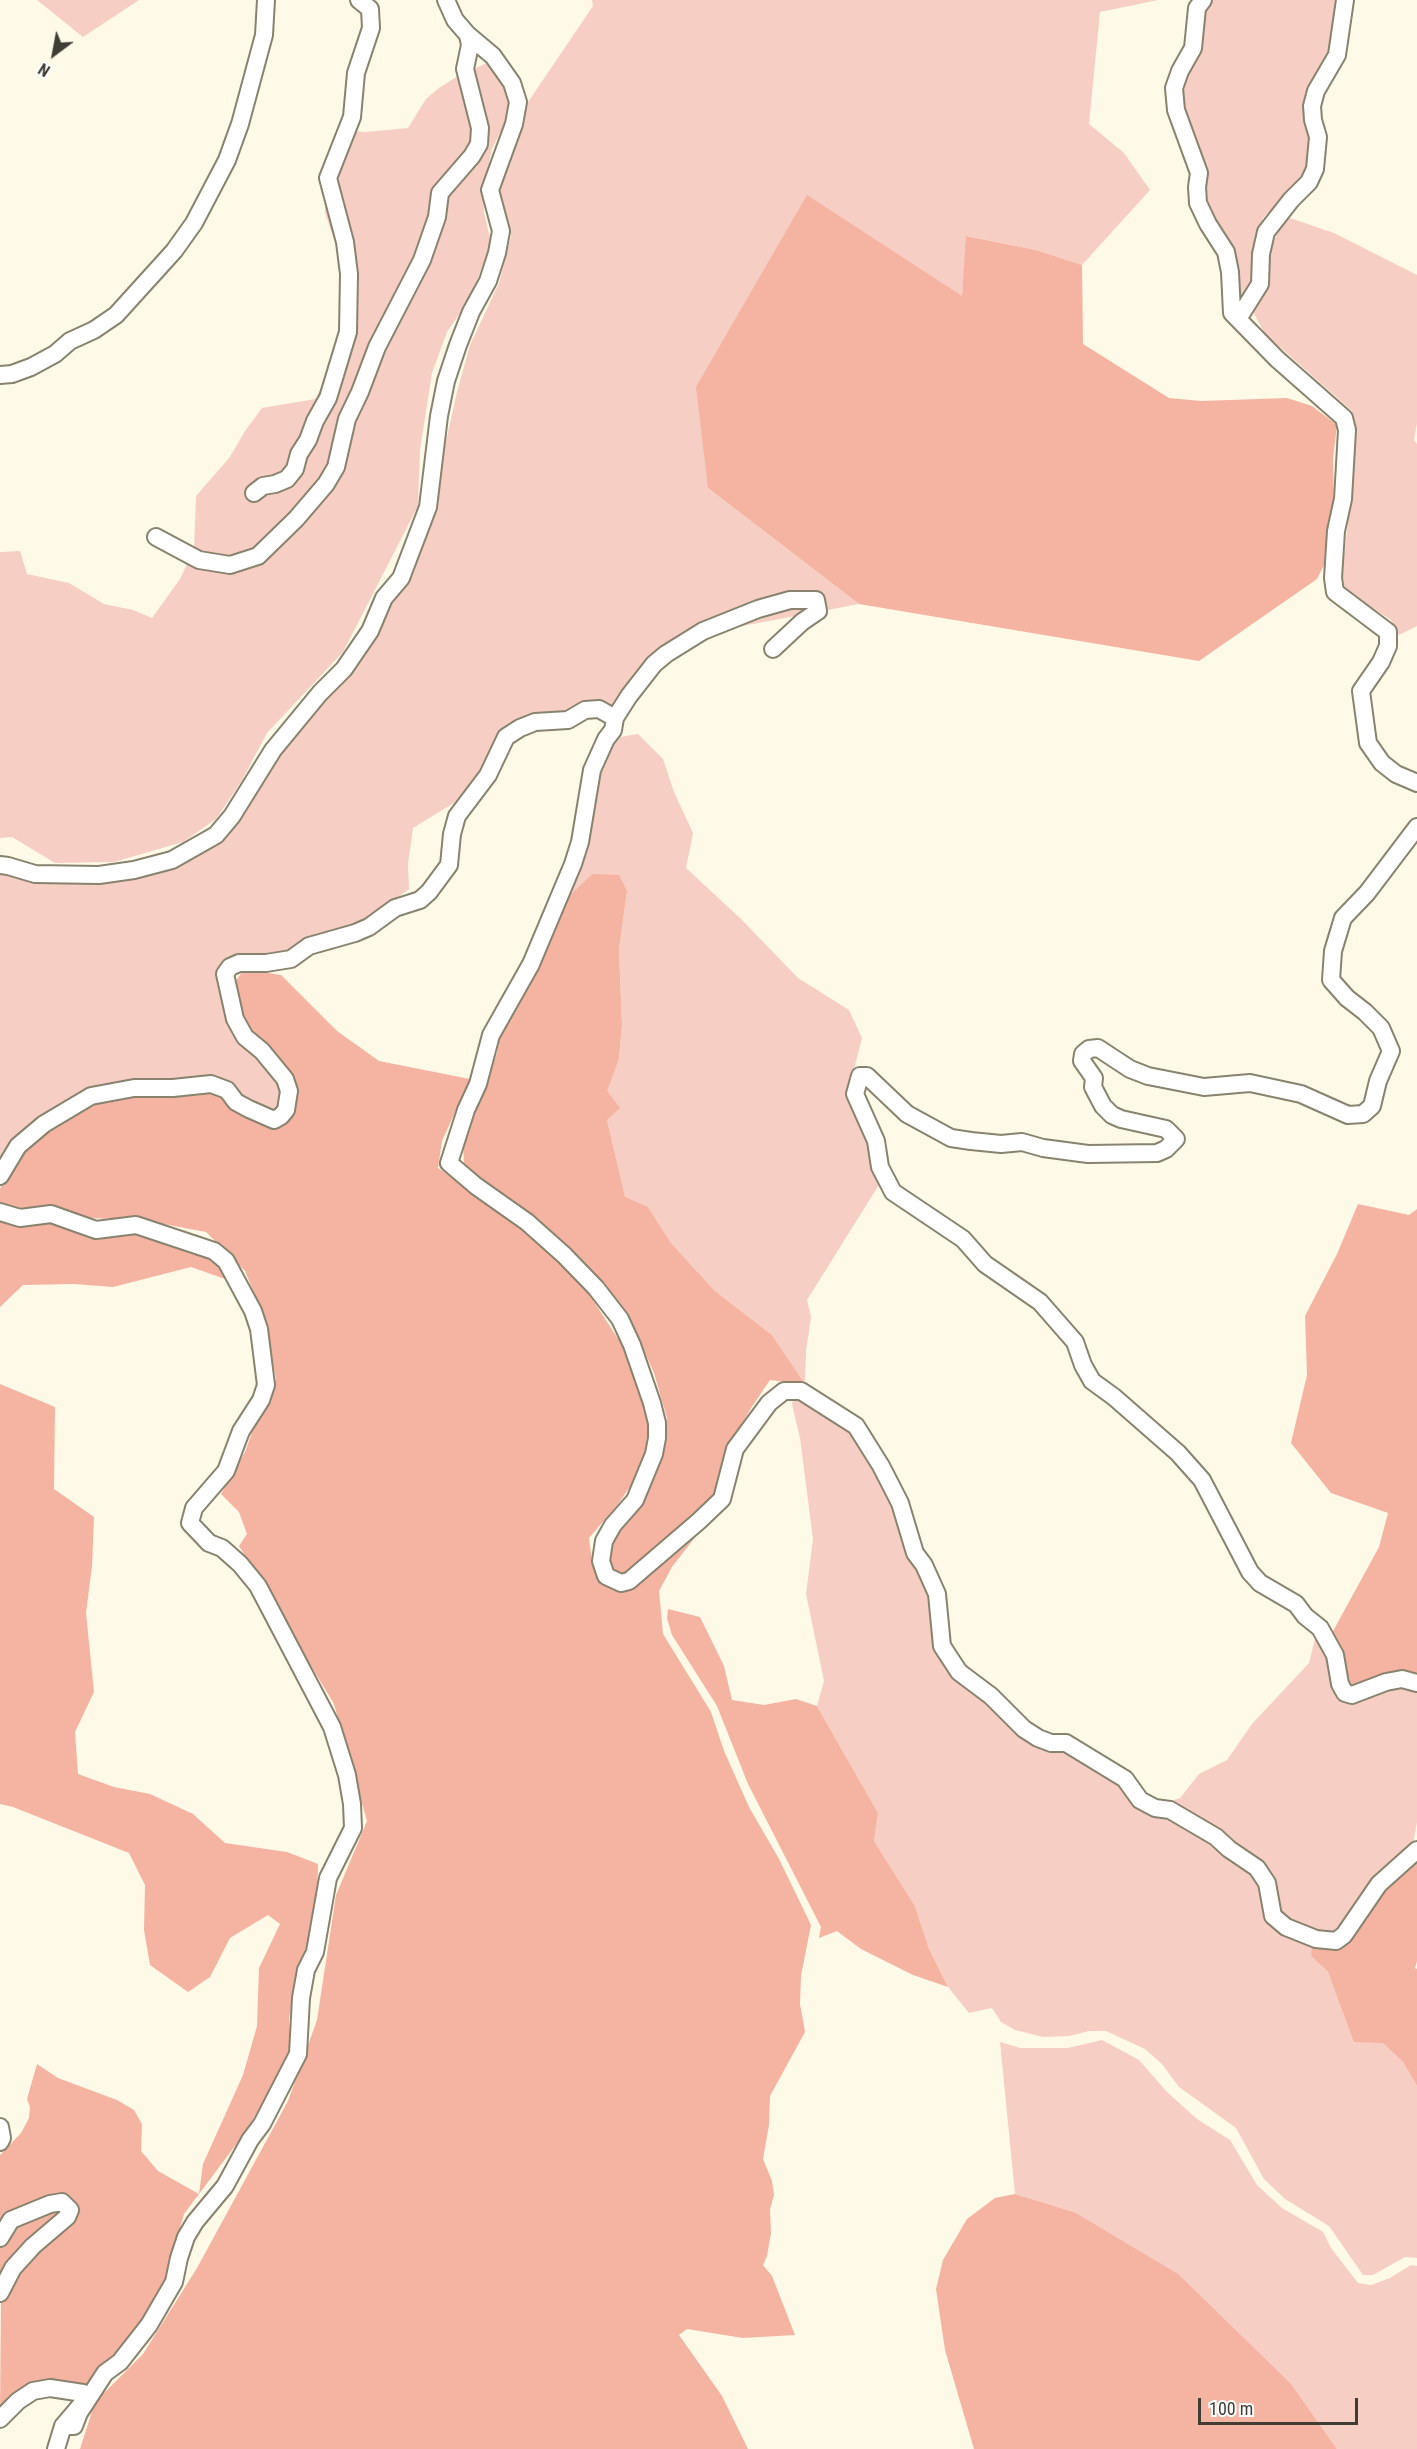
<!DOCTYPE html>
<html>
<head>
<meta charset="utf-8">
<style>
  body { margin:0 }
  #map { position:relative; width:1417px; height:2449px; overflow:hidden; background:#fffae7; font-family:"Roboto Condensed",sans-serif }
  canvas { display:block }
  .north { position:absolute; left:24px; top:24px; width:60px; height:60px; -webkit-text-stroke:4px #fff; paint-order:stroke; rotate:212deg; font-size:16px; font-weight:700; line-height:24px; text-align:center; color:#3f3d34 }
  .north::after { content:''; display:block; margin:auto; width:21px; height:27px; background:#3f3d34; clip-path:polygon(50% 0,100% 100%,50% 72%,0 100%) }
  .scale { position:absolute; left:1198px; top:2398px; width:160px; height:27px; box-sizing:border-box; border:3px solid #3f3d34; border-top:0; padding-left:8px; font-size:18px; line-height:21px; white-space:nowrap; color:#3f3d34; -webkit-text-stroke:4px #fff; paint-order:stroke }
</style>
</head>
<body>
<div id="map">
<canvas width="1417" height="2449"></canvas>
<div class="north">N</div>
<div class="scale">100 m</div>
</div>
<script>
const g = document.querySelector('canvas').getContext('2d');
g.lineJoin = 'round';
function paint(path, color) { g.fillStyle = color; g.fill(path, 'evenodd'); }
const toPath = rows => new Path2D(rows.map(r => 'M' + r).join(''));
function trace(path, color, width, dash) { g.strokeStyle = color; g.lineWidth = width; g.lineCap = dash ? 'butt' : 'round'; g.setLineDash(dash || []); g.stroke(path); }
paint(toPath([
  [37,0,139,0,83,37],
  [592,0,1158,0,1100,12,1089,124,1124,153,1150,190,1082,265,1036,250,967,236,962,296,708,488,859,604,684,637,613,714,572,711,522,722,485,764,465,796,413,828,408,864,409,889,354,928,326,932,289,954,220,970,271,1071,286,1095,277,1110,260,1109,213,1079,0,1168,0,874,73,884,128,878,214,845,232,829,286,741,351,674,392,597,412,574,437,503,442,459,457,392,470,345,499,283,511,236,498,202,503,174,528,102,593,6],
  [1210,0,1338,0,1334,42,1304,99,1305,115,1312,133,1311,155,1302,179,1263,218,1255,245,1252,287,1241,300,1236,297,1210,217,1182,102,1182,77,1201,10],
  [489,62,506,88,510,113,492,149,483,190,484,213,491,242,478,278,463,309,447,332,432,373,420,450,418,506,343,652,267,733,241,782,216,819,183,842,114,862,55,863,12,837,0,838,0,552,20,551,27,574,69,583,104,604,133,610,152,618,180,579,194,549,196,496,230,457,245,431,262,408,315,399,341,353,344,300,339,254,325,213,325,172,339,130,366,132,408,128,426,99,439,88,458,76],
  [1287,217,1334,233,1417,275,1417,423,1414,440,1417,444,1417,626,1399,635,1391,620,1345,590,1342,575,1353,479,1352,411,1265,334,1253,312,1268,286,1268,266,1273,242],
  [638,734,663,759,674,792,693,833,686,868,741,919,798,978,849,1010,862,1038,848,1092,861,1115,882,1180,807,1300,811,1317,806,1351,805,1384,772,1335,715,1291,671,1243,648,1207,625,1198,607,1120,606,1091,619,1059,622,1025,619,950,627,891,592,874,568,897,578,865,594,780,606,753,620,737],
  [794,1396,853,1430,875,1465,927,1583,958,1674,1064,1748,1249,1868,1262,1884,1267,1900,1312,1939,1311,1956,1328,1972,1339,2000,1403,2062,1417,2086,1417,2258,1405,2257,1373,2275,1363,2275,1329,2226,1285,2199,1264,2179,1236,2128,1179,2087,1162,2064,1145,2049,1106,2031,1089,2031,1069,2036,1043,2037,1015,2030,1001,2022,992,2008,969,2013,948,1987,929,1949,915,1906,874,1841,878,1813,817,1706,824,1681,806,1594,813,1539,800,1438,792,1404],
  [1317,1631,1399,1683,1417,1688,1417,1822,1412,1850,1346,1926,1324,1938,1276,1913,1270,1881,1162,1804,1180,1798,1199,1774,1227,1760,1252,1724,1309,1663],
  [1102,2040,1139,2060,1167,2092,1197,2119,1230,2140,1257,2185,1282,2208,1323,2232,1331,2248,1358,2283,1371,2285,1390,2278,1411,2265,1417,2266,1417,2449,1337,2449,1292,2385,1074,2212,1015,2194,1000,2042,1020,2048,1068,2048]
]), '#f7cec4');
paint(toPath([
  [807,195,962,296,966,236,1036,250,1082,265,1083,344,1169,398,1201,401,1287,398,1312,406,1337,425,1333,459,1334,505,1328,557,1317,579,1199,661,859,604,708,488,696,387],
  [592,874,619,875,627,891,619,950,622,1025,619,1059,607,1091,620,1108,607,1120,625,1197,648,1207,671,1243,715,1291,772,1335,805,1384,770,1380,751,1408,723,1458,713,1496,684,1525,624,1574,610,1573,608,1551,620,1525,643,1496,660,1464,667,1418,654,1373,631,1321,600,1281,550,1231,464,1165,463,1140,497,1053,501,1031,568,897],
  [244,969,281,975,337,1031,379,1061,470,1079,442,1141,438,1168,513,1219,583,1285,626,1351,649,1421,643,1468,618,1504,589,1538,592,1561,604,1584,627,1585,707,1522,672,1567,659,1591,663,1634,711,1712,724,1751,749,1807,779,1859,811,1925,801,1976,800,2004,805,2032,770,2096,769,2125,763,2159,772,2181,774,2195,770,2209,771,2233,767,2256,763,2265,772,2276,795,2335,743,2338,687,2329,679,2335,722,2396,748,2449,80,2449,95,2402,143,2354,197,2268,288,2101,317,2020,336,1895,367,1821,334,1704,239,1546,247,1534,239,1512,221,1494,245,1452,255,1424,276,1379,264,1317,245,1271,206,1232,142,1220,87,1218,44,1207,13,1208,0,1202,0,1189,20,1150,82,1107,122,1094,206,1090,270,1124,288,1122,299,1090,270,1053,251,1034,239,1012,233,985],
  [1358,1204,1409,1215,1417,1209,1417,1676,1346,1689,1332,1633,1379,1547,1388,1513,1331,1493,1291,1443,1307,1375,1305,1316,1337,1254],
  [54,1220,131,1232,212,1256,228,1280,191,1267,113,1287,74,1284,23,1285,0,1307,0,1222,35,1224],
  [0,1384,55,1407,54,1489,94,1517,92,1566,86,1613,94,1692,75,1732,78,1774,114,1787,150,1794,193,1814,225,1843,287,1852,318,1864,317,1900,310,1940,300,1960,289,2018,290,2049,268,2094,244,2134,184,2214,178,2234,186,2250,181,2272,128,2343,105,2364,87,2391,53,2384,0,2411,1,2302,4,2289,66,2221,62,2198,0,2234,0,2155,21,2133,29,2118,30,2107,27,2099,37,2064,58,2078,117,2100,134,2110,142,2124,141,2151,158,2171,199,2194,203,2164,243,2075,257,2026,259,1968,280,1924,268,1915,230,1938,210,1977,188,1992,150,1965,144,1930,145,1885,129,1853,13,1807,0,1804],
  [668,1609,700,1617,724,1666,732,1700,764,1705,796,1699,817,1706,878,1813,874,1841,915,1906,929,1949,948,1987,913,1975,861,1949,837,1931,819,1938,821,1927,748,1784,717,1706,672,1635,667,1618],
  [1417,1855,1417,1961,1415,1968,1417,1969,1417,2086,1403,2062,1383,2043,1354,2042,1328,1972,1311,1956,1312,1939,1332,1945],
  [1015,2194,1074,2212,1178,2274,1292,2385,1337,2449,974,2449,945,2350,936,2289,943,2260,967,2219,995,2198],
  [63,2209,0,2282,0,2243,15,2223]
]), '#f5b3a2');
const minor = toPath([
  [1203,0,1197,8,1193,48,1180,71,1174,88,1176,110,1199,173,1197,187,1198,203,1208,224,1226,252,1230,272,1232,313,1277,359,1344,418,1347,430,1343,499,1336,531,1333,578,1335,592,1388,632,1388,646,1381,662,1361,691,1368,743,1382,763,1396,774,1417,783],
  [1238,319,1260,284,1261,254,1266,232,1291,200,1309,182,1315,169,1318,137,1313,120,1312,106,1316,91,1337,55,1345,0],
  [0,375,12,374,31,367,55,354,70,341,94,330,116,315,174,251,194,223,227,160,240,124,264,35,266,0],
  [254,493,263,486,275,484,287,479,295,469,299,454,308,440,315,421,328,398,348,332,349,274,345,242,328,178,352,117,356,73,371,28,370,9,359,0],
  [156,537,199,560,230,565,258,556,296,519,326,484,336,467,347,419,360,392,377,347,422,260,437,217,440,193,472,156,479,144,480,128,465,69,470,45,468,35],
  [615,718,629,696,654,664,666,654,703,631,758,609,790,600,816,600,818,611,802,622,773,649],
  [1417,827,1367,893,1343,918,1333,951,1331,980,1347,998,1365,1012,1381,1028,1391,1051,1378,1081,1372,1106,1363,1114,1348,1115,1301,1094,1250,1083,1204,1087,1148,1076,1130,1069,1098,1048,1089,1049,1083,1054,1082,1061,1094,1078,1093,1087,1103,1106,1112,1115,1121,1119,1166,1129,1176,1139,1166,1149,1157,1153,1088,1154,1043,1148,1022,1142,1001,1144,971,1141,951,1138,907,1114,867,1076,860,1076,855,1094,876,1141,880,1167,893,1192,963,1239,985,1264,1040,1302,1075,1342,1083,1365,1092,1381,1114,1397,1178,1453,1202,1480,1250,1572,1260,1583,1296,1604,1305,1616,1320,1628,1335,1655,1340,1684,1345,1693,1352,1695,1386,1682,1402,1679,1417,1683],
  [0,865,8,866,35,874,99,875,134,870,172,860,216,835,232,816,273,750,320,693,344,669,370,631,384,598,401,578,428,507,439,416,446,381,458,345,471,312,488,281,497,253,501,231,490,190,514,124,518,102,512,83,493,56,468,35,455,20,446,0],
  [0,1176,18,1146,44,1124,91,1096,134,1088,173,1088,211,1084,227,1090,236,1102,249,1109,274,1120,281,1116,286,1110,289,1091,285,1079,262,1051,245,1037,235,1019,225,974,230,967,239,963,266,963,291,959,309,946,355,933,369,927,395,908,420,900,429,892,449,865,452,834,457,816,488,775,506,737,520,728,535,722,568,720,585,710,599,709,615,718,613,730,606,739,592,770,580,842,573,864,531,964,491,1035,478,1084,466,1110,449,1163,476,1186,527,1222,564,1255,596,1288,620,1319,632,1345,652,1403,657,1423,657,1438,654,1454,635,1500,613,1525,604,1541,601,1561,606,1576,621,1583,629,1581,699,1521,722,1499,735,1449,769,1403,784,1391,801,1391,856,1426,881,1466,900,1503,915,1553,924,1565,937,1594,942,1646,959,1672,991,1696,1024,1729,1038,1738,1051,1743,1066,1743,1125,1779,1140,1800,1155,1808,1170,1810,1216,1837,1229,1849,1257,1868,1267,1883,1273,1916,1286,1927,1316,1939,1336,1941,1344,1935,1379,1884,1417,1850],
  [0,1212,20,1218,51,1214,96,1230,136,1225,214,1251,226,1261,253,1311,259,1329,266,1385,261,1400,241,1431,226,1471,194,1508,190,1523,209,1543,222,1548,240,1564,258,1586,332,1727,347,1775,352,1804,353,1828,328,1878,315,1952,306,1970,301,1998,298,2054,262,2124,250,2140,225,2186,195,2222,186,2237,179,2258,174,2282,149,2325,120,2362,105,2373,79,2413,74,2426,63,2426],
  [0,2127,2,2138,0,2142],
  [0,2238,11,2220,50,2204,62,2202,70,2210,67,2217,33,2246,13,2268,0,2293],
  [0,2419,18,2401,33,2391,50,2388,83,2393,86,2399,63,2426,56,2449]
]);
trace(minor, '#88836e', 20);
trace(minor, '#fff', 16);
</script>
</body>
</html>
